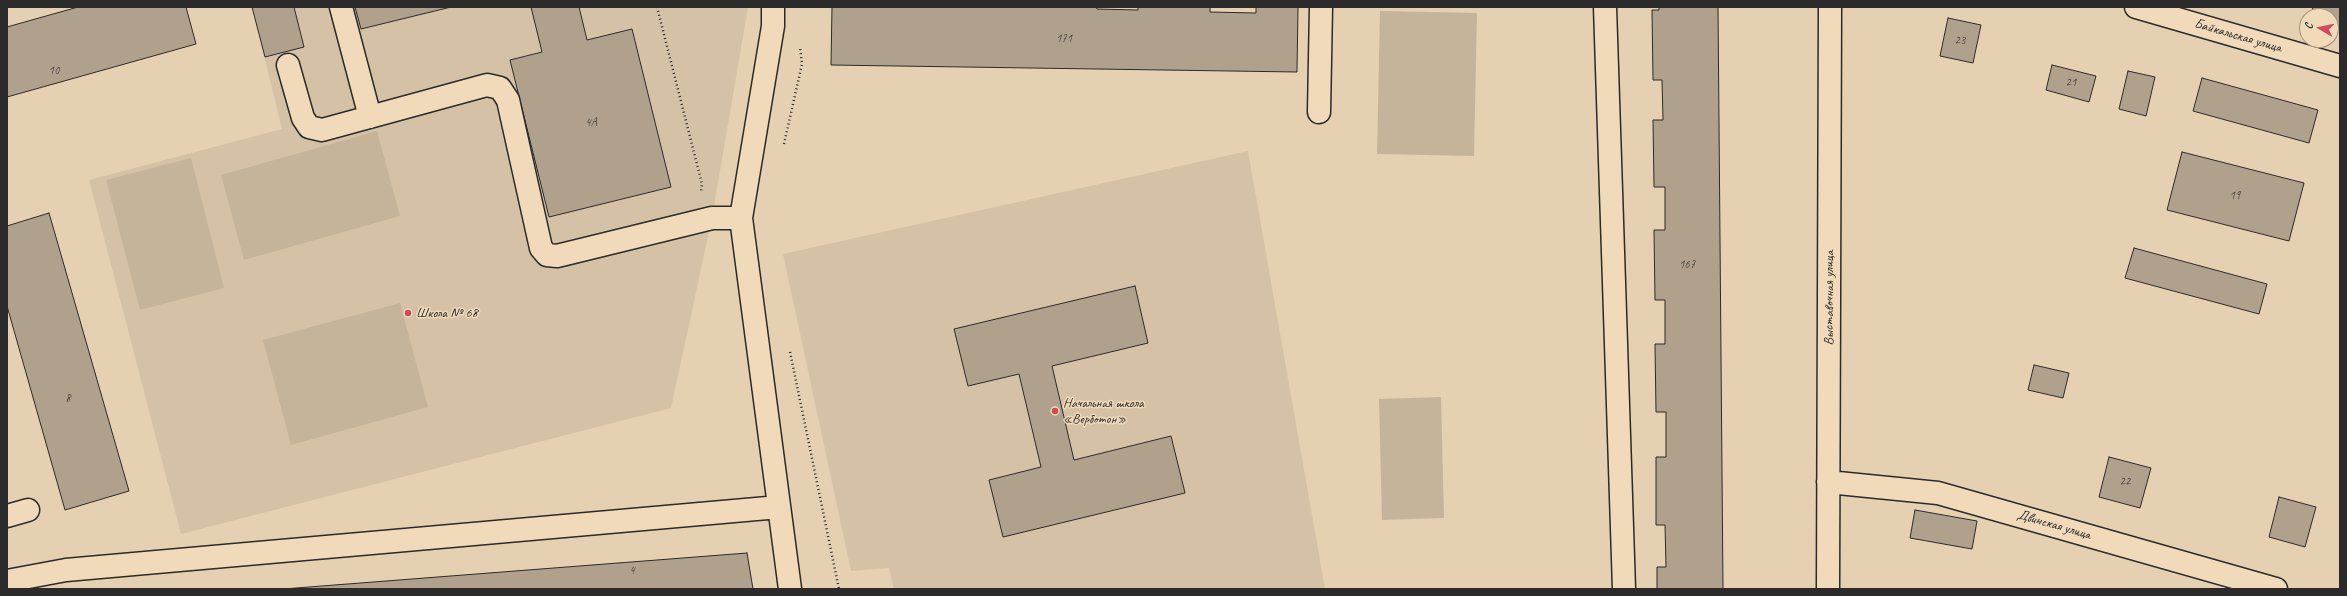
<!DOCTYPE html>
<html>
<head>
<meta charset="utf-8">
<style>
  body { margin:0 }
  #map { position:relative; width:2347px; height:596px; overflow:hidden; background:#e5d0b1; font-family:Caveat,sans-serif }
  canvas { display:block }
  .frame { position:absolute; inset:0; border:8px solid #2b2b2b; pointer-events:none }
  .north { position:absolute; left:2299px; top:8px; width:40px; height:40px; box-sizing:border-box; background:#f1dab9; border:1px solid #a29480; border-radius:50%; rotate:279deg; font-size:11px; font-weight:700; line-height:16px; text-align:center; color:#2b2b2b }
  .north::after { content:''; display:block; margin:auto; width:14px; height:18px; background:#d1495b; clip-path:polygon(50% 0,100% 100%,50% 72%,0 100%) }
</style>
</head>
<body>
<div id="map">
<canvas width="2347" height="596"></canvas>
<div class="frame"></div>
<div class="north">С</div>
</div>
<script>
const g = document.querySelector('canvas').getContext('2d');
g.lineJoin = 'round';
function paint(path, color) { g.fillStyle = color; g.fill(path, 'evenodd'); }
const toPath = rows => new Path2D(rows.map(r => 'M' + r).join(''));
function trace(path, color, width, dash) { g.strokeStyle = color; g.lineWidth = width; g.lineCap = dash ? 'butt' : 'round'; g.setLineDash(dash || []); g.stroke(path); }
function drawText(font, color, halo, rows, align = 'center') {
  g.font = font + ' Caveat,sans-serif'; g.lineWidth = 3; g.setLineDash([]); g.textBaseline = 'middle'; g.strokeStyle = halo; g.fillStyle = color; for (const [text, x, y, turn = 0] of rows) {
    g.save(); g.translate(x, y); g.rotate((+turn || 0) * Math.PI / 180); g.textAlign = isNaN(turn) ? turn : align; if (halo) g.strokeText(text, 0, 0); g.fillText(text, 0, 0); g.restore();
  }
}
paint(toPath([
  [252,7,748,7,712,218,671,408,181,534,89,180,282,129],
  [1248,151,1325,589,894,589,889,568,851,571,783,254]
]), '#d5c2a6');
paint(toPath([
  [1380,11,1477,13,1474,156,1377,154],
  [377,131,400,216,244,260,221,175],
  [191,158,224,288,140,310,106,180],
  [400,303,428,407,291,445,263,340],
  [1441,397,1444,518,1382,520,1379,399]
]), '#c6b49a');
const building = toPath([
  [78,7,186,7,196,44,7,97,7,27,78,7],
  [252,7,294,7,304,47,265,57,252,7],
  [355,7,451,7,361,29,355,7],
  [531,7,579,7,587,40,632,29,671,187,549,217,510,60,542,52,531,7],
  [832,7,1096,7,1097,9,1138,10,1138,7,1210,7,1210,12,1256,13,1256,7,1298,7,1297,72,831,65,832,7],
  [1659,7,1718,7,1723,589,1657,589,1657,567,1666,567,1665,525,1656,525,1656,457,1666,457,1666,412,1656,412,1655,344,1665,344,1665,300,1655,300,1654,230,1665,230,1665,187,1654,187,1653,120,1663,120,1662,80,1653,80,1652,10,1659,10,1659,7],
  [2313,7,2340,7,2340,26,2331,24,2331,16,2311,16,2313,7],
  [1948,18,1981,25,1973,63,1940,56,1948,18],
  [2052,65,2096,76,2089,102,2046,90,2052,65],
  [2128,71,2155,77,2146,116,2119,109,2128,71],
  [2202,78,2318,110,2309,143,2193,111,2202,78],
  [2182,152,2304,183,2289,241,2167,210,2182,152],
  [49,213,129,491,65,510,7,306,7,226,49,213],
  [2134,248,2267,284,2259,314,2125,278,2134,248],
  [1135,286,1148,343,1052,366,1074,460,1171,436,1185,493,1003,537,989,480,1041,467,1019,374,968,386,954,329,1135,286],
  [2034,365,2069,373,2063,398,2028,390,2034,365],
  [2109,457,2151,468,2140,508,2099,497,2109,457],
  [2279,497,2316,507,2305,547,2269,537,2279,497],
  [1915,510,1977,521,1972,549,1910,538,1915,510],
  [747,553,753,589,283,589,747,553]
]);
paint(building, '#b0a18c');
trace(building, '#2b2b2b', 1);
const minor = toPath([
  [341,7,370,117],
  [773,7,773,26,741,218,790,589],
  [1605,7,1624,589],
  [2136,7,2340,66],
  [288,65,303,118,309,127,322,130,487,85,500,88,508,100,541,248,547,255,557,256,712,218,741,218],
  [1319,112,1321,7],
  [1828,482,1938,493,2276,589],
  [7,516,28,510],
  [7,581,66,570,779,507],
  [1828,589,1830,7]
]);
trace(minor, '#2b2b2b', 25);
trace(toPath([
  [657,7,702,184,701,191],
  [784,144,802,64,800,47],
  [790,352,839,589]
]), '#2b2b2b', 2.5, [1, 3]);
trace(minor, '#f1dab9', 22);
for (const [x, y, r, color] of [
  [408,313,4,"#d1495b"],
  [1055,411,4,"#d1495b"]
]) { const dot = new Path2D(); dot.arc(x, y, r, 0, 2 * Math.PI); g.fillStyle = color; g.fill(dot); trace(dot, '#f1dab9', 1.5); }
drawText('12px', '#4c4843', null, [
  ["171",1064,39],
  ["23",1960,41],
  ["10",54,71],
  ["21",2071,83],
  ["4А",591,123],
  ["19",2235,196],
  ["167",1687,265],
  ["8",68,399],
  ["22",2125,482],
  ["4",632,571]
]);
drawText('14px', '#2b2b2b', '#f1dab9', [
  ["Байкальская улица",2238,36,16],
  ["Выставочная улица",1829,298,-90],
  ["Двинская улица",2054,525,16]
]);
drawText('14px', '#2b2b2b', '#f1dab9', [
  ["Школа № 68",416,313],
  ["Начальная школа",1063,403],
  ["«Верботон»",1063,419]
], 'left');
</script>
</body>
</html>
